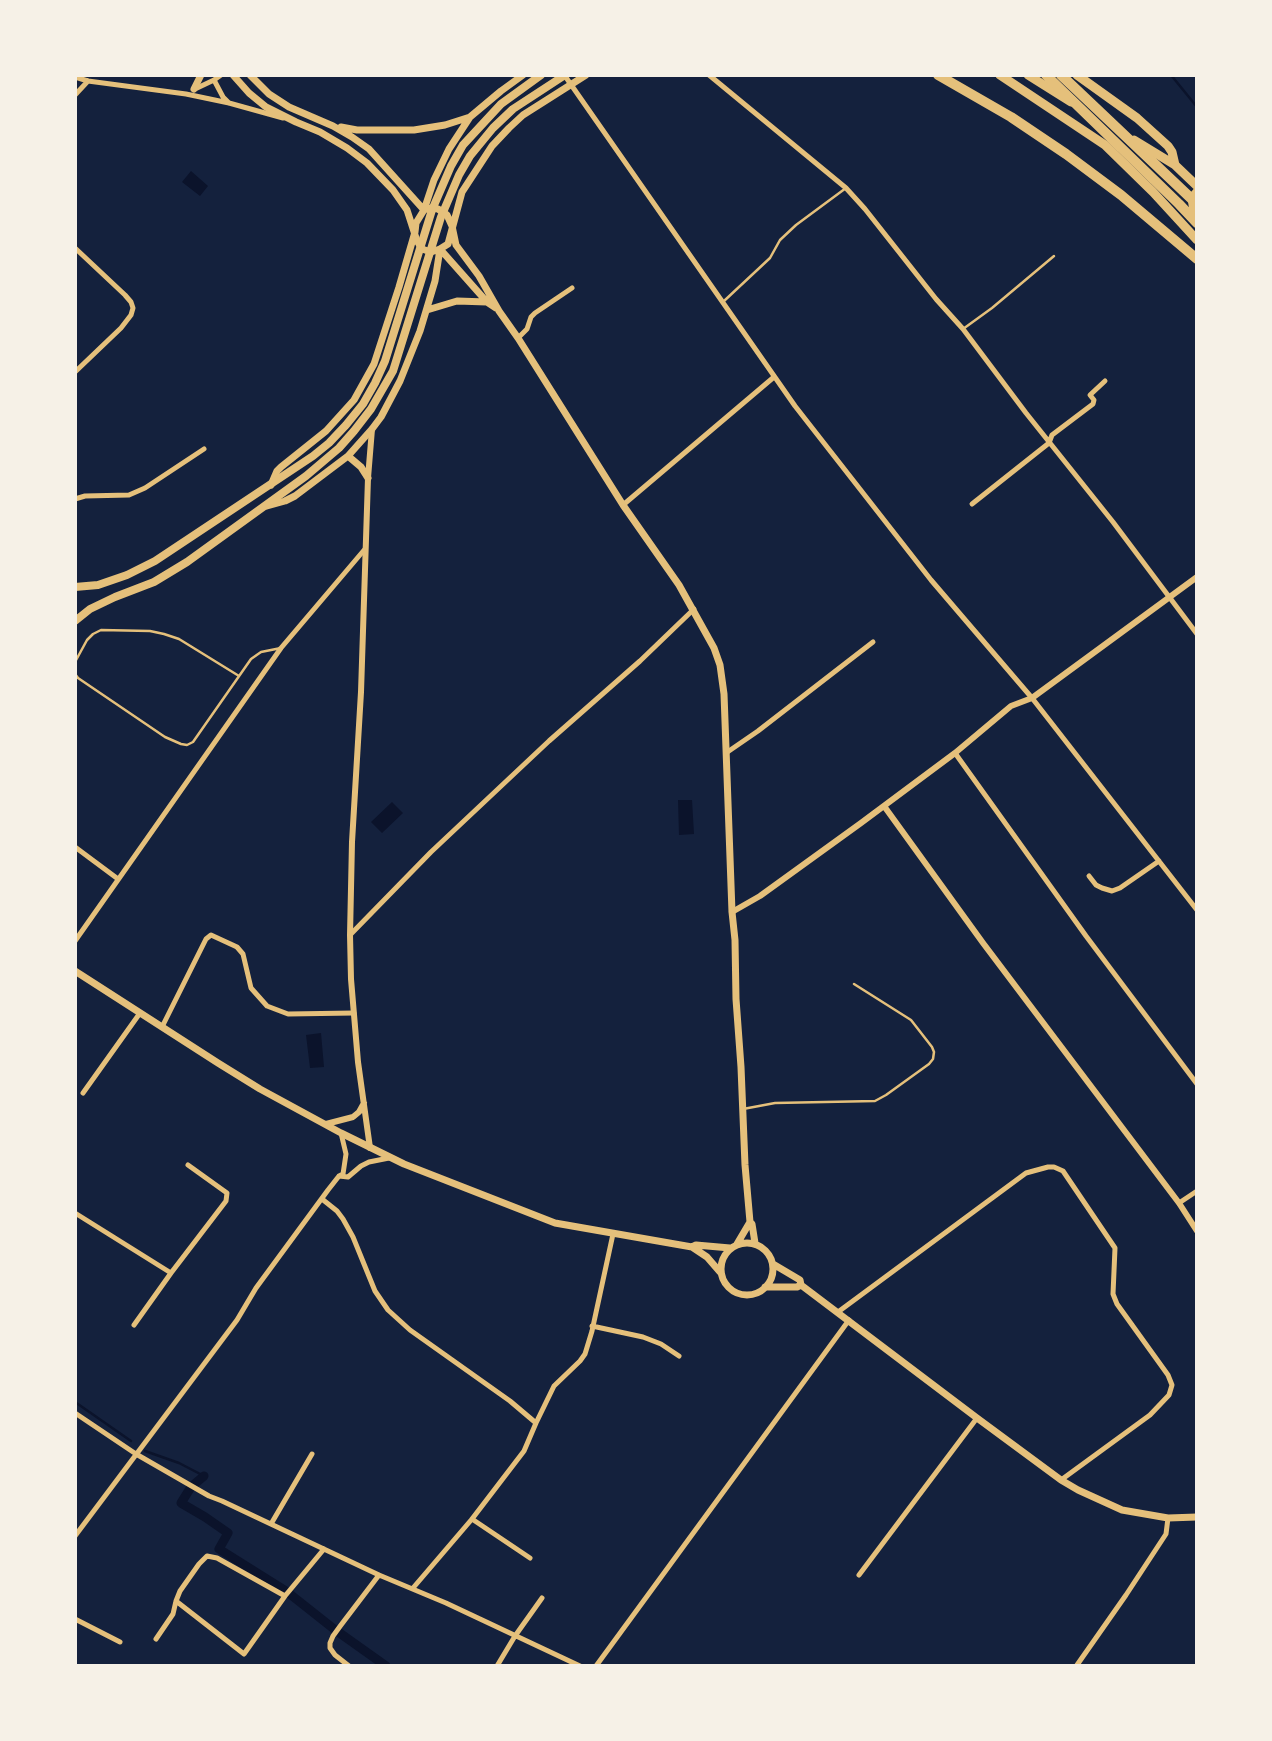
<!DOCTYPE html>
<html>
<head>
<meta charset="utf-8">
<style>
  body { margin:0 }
  #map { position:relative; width:1272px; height:1741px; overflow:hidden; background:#14213d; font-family:Arial,sans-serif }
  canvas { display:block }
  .frame { position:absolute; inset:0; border:77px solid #f6f1e7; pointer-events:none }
</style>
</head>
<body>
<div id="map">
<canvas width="1272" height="1741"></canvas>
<div class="frame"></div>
</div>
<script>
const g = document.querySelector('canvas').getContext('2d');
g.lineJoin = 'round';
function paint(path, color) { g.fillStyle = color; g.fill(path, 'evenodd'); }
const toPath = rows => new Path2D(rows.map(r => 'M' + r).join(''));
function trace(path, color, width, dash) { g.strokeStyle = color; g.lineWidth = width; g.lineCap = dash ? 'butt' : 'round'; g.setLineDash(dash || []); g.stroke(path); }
paint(toPath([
  [191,171,208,186,200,196,182,182],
  [678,800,692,800,694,834,679,835],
  [392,802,403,813,382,833,371,822],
  [321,1033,324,1067,310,1068,306,1035]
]), '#0b132b');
trace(toPath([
  [1171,75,1197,107],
  [75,1402,131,1441],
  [145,1451,179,1463,204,1476]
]), '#0b132b', 2.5);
trace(toPath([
  [204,1476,191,1487,181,1503,205,1517,228,1533,219,1549,286,1591,334,1629,386,1666]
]), '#0b132b', 9);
trace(toPath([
  [724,301,770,258,780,240,796,225,846,188],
  [963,329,992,308,1054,256],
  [75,662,87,640,93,634,101,630,150,631,164,634,179,639,239,676],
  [75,674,78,678,165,737,181,744,187,745,193,742,251,659,261,652,281,648],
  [743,1109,775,1103,875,1101,886,1095,929,1064,933,1059,934,1052,932,1047,911,1020,854,984]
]), '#e5c07b', 2.5);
trace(toPath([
  [709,75,846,188,865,209,936,299,963,329,1026,413,1113,522,1197,634],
  [565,76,795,406,931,580,1032,698,1197,910],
  [75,77,88,81,186,94,229,103,283,118],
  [214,80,223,97,229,103],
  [195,89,214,80,221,75],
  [75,95,88,81],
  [75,248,125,295,131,302,133,308,131,315,121,328,75,372],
  [518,338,527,329,531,317,535,313,572,288],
  [75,499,85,496,129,495,145,488,204,449],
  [972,504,1049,443,1052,435,1093,404,1094,400,1090,395,1105,381],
  [623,505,774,377],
  [726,753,758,731,873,642],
  [955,753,1086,936,1197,1084],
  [75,847,118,879],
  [1089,876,1096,885,1102,888,1112,891,1120,888,1159,861],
  [350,935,431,852,549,741,640,661,694,609],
  [75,941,281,648,365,549],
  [162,1027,206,939,211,935,237,947,243,954,251,988,267,1006,288,1014,354,1013],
  [83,1093,140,1013],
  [339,1176,348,1177,361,1166,369,1162,389,1158],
  [322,1199,337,1211,343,1219,353,1237,375,1291,388,1310,410,1330,510,1401,536,1423,524,1451,472,1519,413,1588],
  [1179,1203,1197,1191],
  [75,1213,171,1273],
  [838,1312,1026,1173,1048,1167,1054,1167,1063,1171,1115,1248,1113,1294,1117,1304,1168,1375,1172,1385,1169,1395,1150,1415,1061,1480],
  [134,1325,171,1273,226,1201,227,1193,188,1165],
  [592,1326,643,1337,661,1344,679,1356],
  [75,1413,136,1454,209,1496,222,1501,379,1575,446,1603,580,1666],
  [536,1423,554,1386,580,1361,585,1354,592,1331,613,1234],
  [472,1519,530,1558],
  [271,1524,312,1454],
  [75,1536,237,1320,256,1288,328,1190,339,1176,343,1174,346,1154,341,1133],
  [859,1575,977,1418],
  [176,1601,244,1654,285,1596,324,1549],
  [75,1619,120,1642],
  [156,1639,173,1614,176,1601,180,1591,199,1564,207,1556,217,1558,285,1596],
  [1077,1665,1126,1595,1166,1534,1168,1518],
  [349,1666,335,1655,330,1648,330,1643,333,1636,341,1625,379,1575],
  [497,1666,515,1636,542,1598],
  [596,1666,849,1320]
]), '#e5c07b', 5);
trace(toPath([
  [884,806,983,943,1179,1203,1197,1231],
  [732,912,760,896,861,823,955,753,1011,706,1032,698,1197,577],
  [326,1124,353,1117,359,1112,364,1103],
  [370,1148,358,1062,351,979,350,935,352,842,361,692,368,478,372,429]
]), '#e5c07b', 6);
trace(toPath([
  [233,75,249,93,266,107,296,122,320,132,347,148,367,163,393,190,407,210,417,241,422,249,431,252,440,249,487,302,496,308],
  [250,75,269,94,289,107,333,126,352,137,369,149,424,210],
  [194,89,201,75],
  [341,127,357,130,414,130,445,125,470,117],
  [424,210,431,208,438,209,447,215,452,226,456,245,479,276,499,311,518,338,623,505,679,585,714,648,720,665,724,694,732,912,735,940,736,999,741,1067,745,1165,750,1222,752,1224,755,1243],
  [427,310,457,301,487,302],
  [348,456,361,467,368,478],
  [271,485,277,471,281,467,326,431,354,400,374,364,399,287,415,232,416,223,424,210,434,180,449,149,470,117,501,91,523,75],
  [267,506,285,501,295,496,348,456,372,429,381,417,400,381,420,331,435,281,440,249,448,244,462,192,492,146,509,128,523,115,586,75],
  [75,971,218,1063,260,1089,341,1133,404,1164,555,1223,692,1247,696,1245,730,1248],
  '721 1269a26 26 0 1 1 52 0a26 26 0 1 1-52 0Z',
  [737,1244,750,1222],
  [692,1247,707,1257,720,1272],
  [773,1264,800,1280,801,1285,977,1418,1061,1480,1078,1490,1122,1510,1168,1518,1197,1517],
  [765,1287,797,1287,801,1285]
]), '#e5c07b', 7);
trace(toPath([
  [75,587,98,585,127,575,155,561,313,456,329,443,346,425,363,404,375,383,385,361,432,210,451,166,463,145,501,104,541,75],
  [75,621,90,609,115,597,154,582,187,562,306,476,339,448,354,431,371,409,393,371,441,217,459,175,470,156,493,128,513,109,565,75]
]), '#e5c07b', 8);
trace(toPath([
  [1000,75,1105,145,1153,192,1197,240],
  [1028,75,1071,102],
  [1077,75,1137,118,1168,146,1172,152,1175,165],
  [1134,140,1175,165,1197,186],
  [1197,192,1192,198,1194,211,1197,213]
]), '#e5c07b', 9);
trace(toPath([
  [938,75,1011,117,1066,154,1121,195,1197,259],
  [1046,75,1179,204,1197,223],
  [1061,75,1197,204]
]), '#e5c07b', 10);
</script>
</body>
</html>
